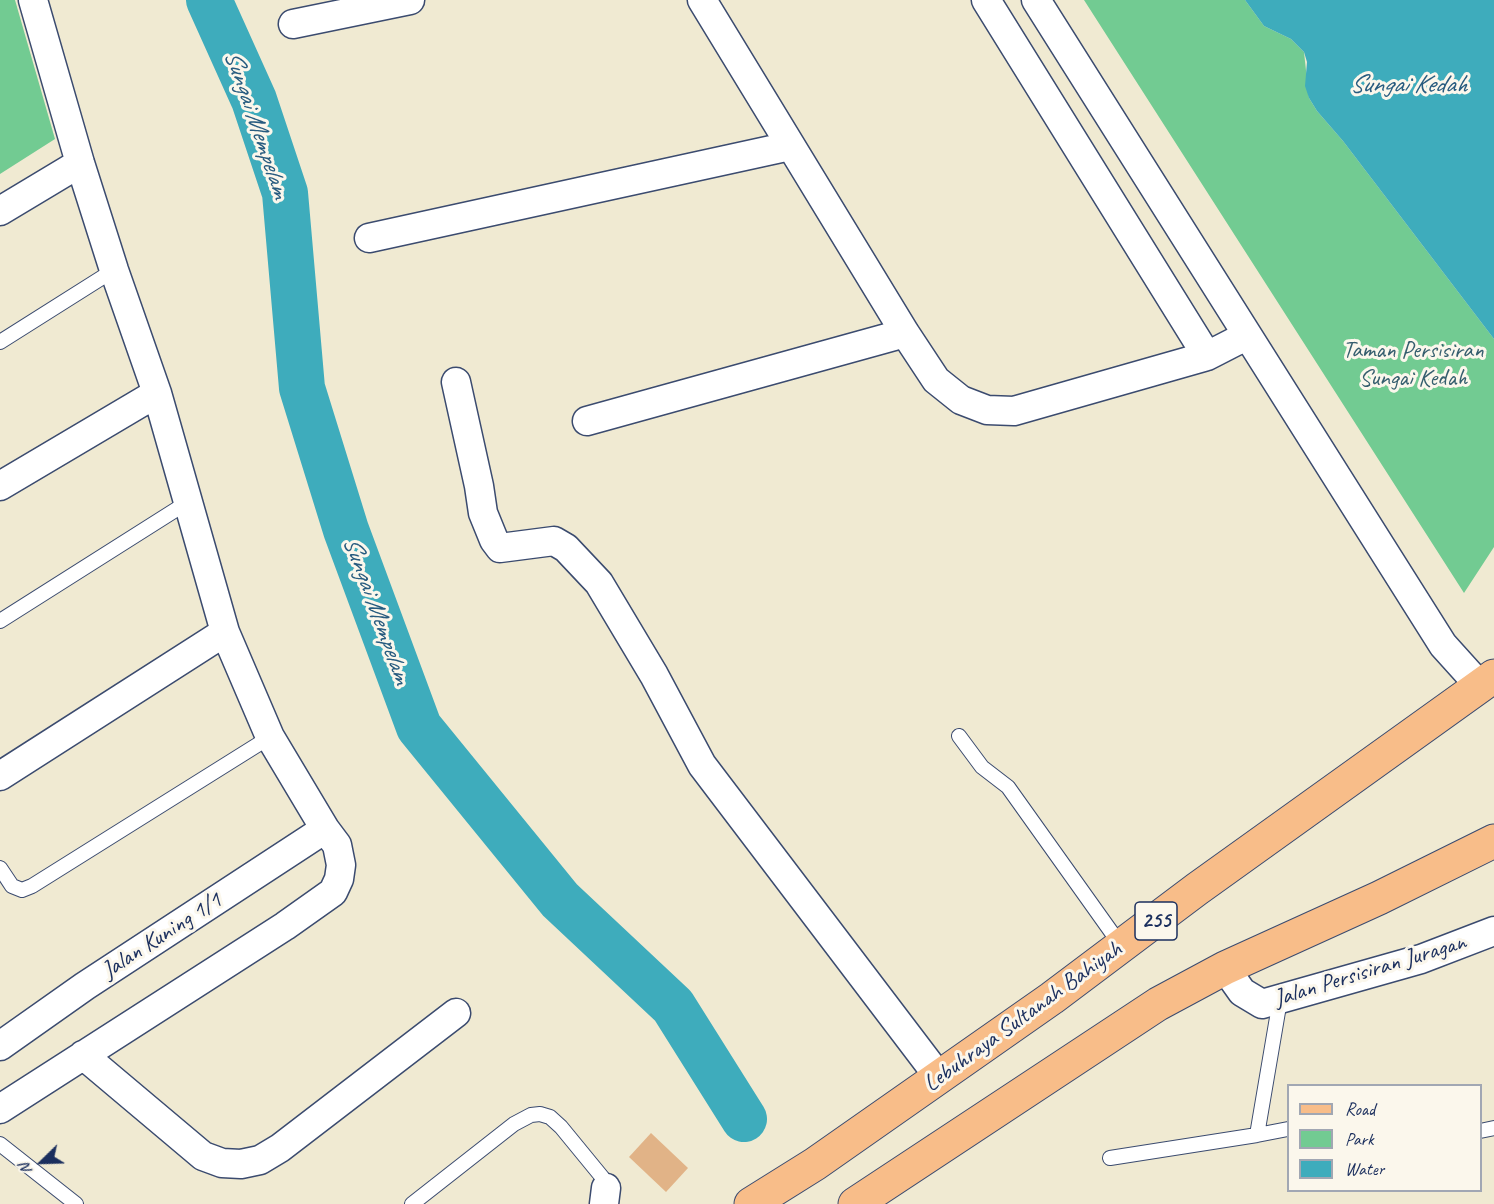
<!DOCTYPE html>
<html>
<head>
<meta charset="utf-8">
<style>
  body { margin:0 }
  #map { position:relative; width:1494px; height:1204px; overflow:hidden; background:#f0ead2; font-family:Caveat,sans-serif }
  canvas { display:block }
  .legend { position:absolute; left:1287px; top:1084px; width:195px; height:108px; box-sizing:border-box; background:#fbf7ec; border:2px solid #a1a7b3; margin:0; padding:8px 10px; list-style:none; font-size:18px; color:#1b2f5e }
  .legend li { display:flex; align-items:center; gap:12px; height:30px }
  .legend b { width:30px; border:2px solid #a1a7b3 }
  .north { position:absolute; left:12px; top:1132px; width:60px; height:60px; -webkit-text-stroke:4px #fbf7ec; paint-order:stroke; rotate:247deg; font-size:16px; font-weight:700; line-height:24px; text-align:center; color:#1b2f5e }
  .north::after { content:''; display:block; margin:auto; width:21px; height:27px; background:#1b2f5e; clip-path:polygon(50% 0,100% 100%,50% 72%,0 100%) }
</style>
</head>
<body>
<div id="map">
<canvas width="1494" height="1204"></canvas>
<ul class="legend">
<li><b style="height:8px;background:#f8bd89"></b>Road</li>
<li><b style="height:16px;background:#72cb92"></b>Park</li>
<li><b style="height:16px;background:#3eacbc"></b>Water</li>
</ul>
<div class="north">N</div>
</div>
<script>
const g = document.querySelector('canvas').getContext('2d');
g.lineJoin = 'round';
function paint(path, color) { g.fillStyle = color; g.fill(path, 'evenodd'); }
const toPath = rows => new Path2D(rows.map(r => 'M' + r).join(''));
function trace(path, color, width, dash) { g.strokeStyle = color; g.lineWidth = width; g.lineCap = dash ? 'butt' : 'round'; g.setLineDash(dash || []); g.stroke(path); }
function drawText(font, color, halo, rows, align = 'center') {
  g.font = font + ' Caveat,sans-serif'; g.lineWidth = 6; g.setLineDash([]); g.textBaseline = 'middle'; g.strokeStyle = halo; g.fillStyle = color; for (const [text, x, y, turn = 0] of rows) {
    g.save(); g.translate(x, y); g.rotate((+turn || 0) * Math.PI / 180); g.textAlign = isNaN(turn) ? turn : align; if (halo) g.strokeText(text, 0, 0); g.fillText(text, 0, 0); g.restore();
  }
}
paint(toPath([
  [0,0,15,0,55,139,0,174],
  [1084,0,1245,0,1264,26,1291,39,1304,52,1309,98,1317,111,1343,141,1494,339,1494,547,1464,593]
]), '#72cb92');
paint(toPath([
  [1245,0,1494,0,1494,339,1343,141,1317,111,1309,98,1305,86,1307,62,1304,52,1291,39,1264,26]
]), '#3eacbc');
trace(toPath([
  [209,0,254,100,285,193,302,388,346,530,419,727,560,900,673,1006,744,1119]
]), '#3eacbc', 46);
paint(toPath([
  [651,1133,688,1168,666,1192,629,1157]
]), '#e1b387');
const lane = toPath([
  [0,342,114,270],
  [0,621,188,502],
  [959,736,982,767,1008,787,1122,947],
  [0,868,12,886,22,890,32,886,270,737],
  [1480,1131,1494,1128],
  [1257,1135,1280,1000],
  [0,1144,76,1204],
  [1110,1158,1257,1135,1288,1129],
  [412,1204,514,1124,531,1115,540,1114,550,1117,561,1127,602,1177,606,1188]
]);
const street = toPath([
  [702,0,905,333,936,380,961,400,987,410,1014,411,1207,356,1246,336],
  [986,0,1207,356],
  [1036,0,1443,645,1480,686],
  [293,24,410,0],
  [0,211,80,163],
  [369,238,790,146],
  [456,382,479,486,483,513,494,540,500,548,554,541,566,548,599,583,654,675,702,765,939,1077],
  [587,421,905,333],
  [0,486,157,393],
  [0,776,225,632],
  [1225,968,1242,992,1262,1004,1421,959,1494,931],
  [0,1046,85,986,325,829],
  [83,1055,203,1156,222,1163,241,1164,260,1160,280,1148,456,1013],
  [0,1109,285,926,333,892,339,879,341,865,337,845,325,829,270,737,225,632,157,393,114,270,80,163,33,0],
  [604,1204,606,1188]
]);
const primary = toPath([
  [751,1204,815,1164,1052,998,1197,889,1494,676],
  [855,1204,1158,1004,1225,968,1379,898,1494,841]
]);
trace(lane, '#3b4b6f', 16);
trace(street, '#3b4b6f', 31);
trace(primary, '#3b4b6f', 35);
trace(lane, '#fff', 14);
trace(street, '#fff', 28);
trace(primary, '#f8bd89', 33);
for (const [x, y, w] of [
  [1156,921,42]
]) { const box = new Path2D(); box.roundRect(x - w / 2, y - 19, w, 38, 4.5); g.fillStyle = '#fbf7ec'; g.fill(box); trace(box, '#1b2f5e', 1.5); }
drawText('bold 22px', '#1b2f5e', null, [
  ["255",1156,921]
]);
drawText('24px', '#355e6e', '#fbf7ec', [
  ["Taman Persisiran",1413,351],
  ["Sungai Kedah",1413,379]
]);
drawText('24px', '#1b2f5e', '#fbf7ec', [
  ["Jalan Kuning 1/1",162,936,-33],
  ["Jalan Persisiran Juragan",1370,971,-17],
  ["Lebuhraya Sultanah Bahiyah",1023,1017,-36]
]);
drawText('italic 26px', '#275b7f', '#fbf7ec', [
  ["Sungai Kedah",1408,85],
  ["Sungai Mempelam",256,124,71],
  ["Sungai Mempelam",376,610,70]
]);
</script>
</body>
</html>
